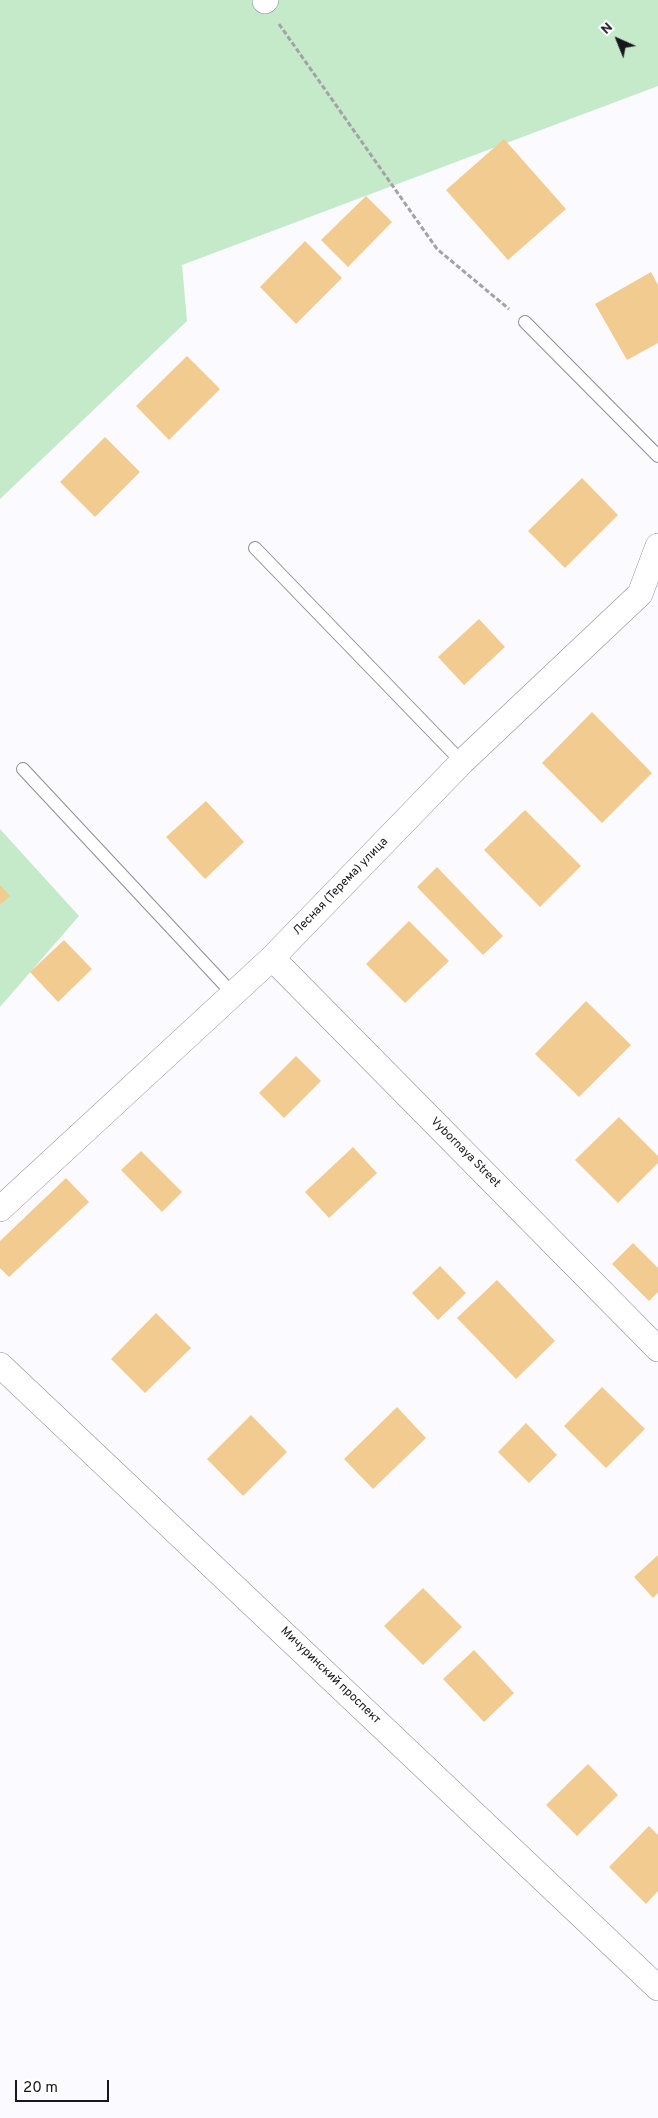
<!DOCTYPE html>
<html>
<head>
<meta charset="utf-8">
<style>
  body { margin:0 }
  #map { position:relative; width:658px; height:2118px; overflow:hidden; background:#fbfafe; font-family:Overpass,sans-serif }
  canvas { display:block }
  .north { position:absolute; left:593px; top:15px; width:50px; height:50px; -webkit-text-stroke:4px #fff; paint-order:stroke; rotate:316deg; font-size:14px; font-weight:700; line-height:20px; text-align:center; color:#17171d }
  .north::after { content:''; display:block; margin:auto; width:18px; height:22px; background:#17171d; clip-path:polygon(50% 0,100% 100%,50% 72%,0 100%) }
  .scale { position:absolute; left:15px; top:2080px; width:94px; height:22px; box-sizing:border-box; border:2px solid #17171d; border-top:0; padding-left:6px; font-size:15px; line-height:18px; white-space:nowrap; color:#17171d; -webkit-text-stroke:4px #fff; paint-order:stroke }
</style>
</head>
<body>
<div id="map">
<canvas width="658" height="2118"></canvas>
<div class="north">N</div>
<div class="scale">20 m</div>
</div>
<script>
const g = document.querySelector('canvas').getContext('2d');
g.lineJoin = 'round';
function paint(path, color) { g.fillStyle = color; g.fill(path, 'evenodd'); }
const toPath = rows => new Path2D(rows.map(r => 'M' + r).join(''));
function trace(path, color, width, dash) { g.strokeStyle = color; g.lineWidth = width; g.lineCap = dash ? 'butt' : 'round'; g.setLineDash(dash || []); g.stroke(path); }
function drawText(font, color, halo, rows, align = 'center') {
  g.font = font + ' Overpass,sans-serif'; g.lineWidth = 4; g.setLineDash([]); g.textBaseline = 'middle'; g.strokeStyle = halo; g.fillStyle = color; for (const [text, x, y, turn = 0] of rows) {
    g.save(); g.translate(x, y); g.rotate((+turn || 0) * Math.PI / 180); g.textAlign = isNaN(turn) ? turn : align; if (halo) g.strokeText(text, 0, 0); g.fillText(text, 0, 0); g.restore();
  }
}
paint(toPath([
  [0,0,658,0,658,86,182,265,187,321,0,499],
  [0,829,79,916,0,1007]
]), '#c4eaca');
paint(toPath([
  [504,139,566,209,508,260,446,190],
  [366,196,392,222,348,267,321,240],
  [305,241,342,278,296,324,260,287],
  [651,272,658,285,658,343,627,360,595,304],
  [187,356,220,389,169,440,136,406],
  [105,437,140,472,95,517,60,482],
  [582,478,618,515,565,568,528,531],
  [479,619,505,647,464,685,438,657],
  [592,712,652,773,602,823,542,763],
  [206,801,244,842,205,879,166,837],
  [525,810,581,866,540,907,484,850],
  [437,867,503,936,483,955,417,887],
  [0,885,10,896,0,905],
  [409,921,449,961,405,1003,366,964],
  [64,940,92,969,58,1002,30,972],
  [586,1001,631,1045,579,1097,535,1054],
  [296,1056,321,1081,284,1118,259,1093],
  [619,1117,658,1156,658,1163,618,1203,575,1160],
  [353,1147,377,1173,329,1218,305,1192],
  [141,1151,182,1192,162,1212,121,1170],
  [66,1178,89,1202,9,1277,0,1268,0,1241],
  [633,1243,658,1268,658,1292,649,1301,612,1264],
  [440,1266,466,1293,438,1320,412,1293],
  [497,1280,555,1341,516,1379,457,1318],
  [156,1313,191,1348,145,1393,111,1359],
  [602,1387,645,1429,606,1468,564,1426],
  [397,1407,426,1438,373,1489,344,1459],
  [251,1415,287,1452,243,1496,207,1459],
  [526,1423,557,1455,529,1483,498,1452],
  [658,1555,658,1593,653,1598,634,1577],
  [423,1588,462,1627,423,1665,384,1626],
  [474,1650,514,1693,484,1722,443,1679],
  [588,1764,618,1795,577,1836,546,1805],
  [649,1826,658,1835,658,1891,646,1904,609,1867]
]), '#f2cb91');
const lane = toPath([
  [525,322,658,456],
  [255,548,462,762],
  [23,769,233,994]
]);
const street = toPath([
  [265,1,266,0],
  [272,958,658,1349],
  [0,1209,272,958,462,762,640,594,658,546],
  [0,1365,658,1988]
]);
trace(lane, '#8e8c9c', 14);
trace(street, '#8e8c9c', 26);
trace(toPath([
  [279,24,437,249,509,309]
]), '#a3a2a7', 3, [5, 2.5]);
trace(lane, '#fff', 12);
trace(street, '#fff', 25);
drawText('12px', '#17171d', '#fff', [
  ["Лесная (Терема) улица",341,887,-46],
  ["Vybornaya Street",465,1153,45],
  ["Мичуринский проспект",330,1676,44]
]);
</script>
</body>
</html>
